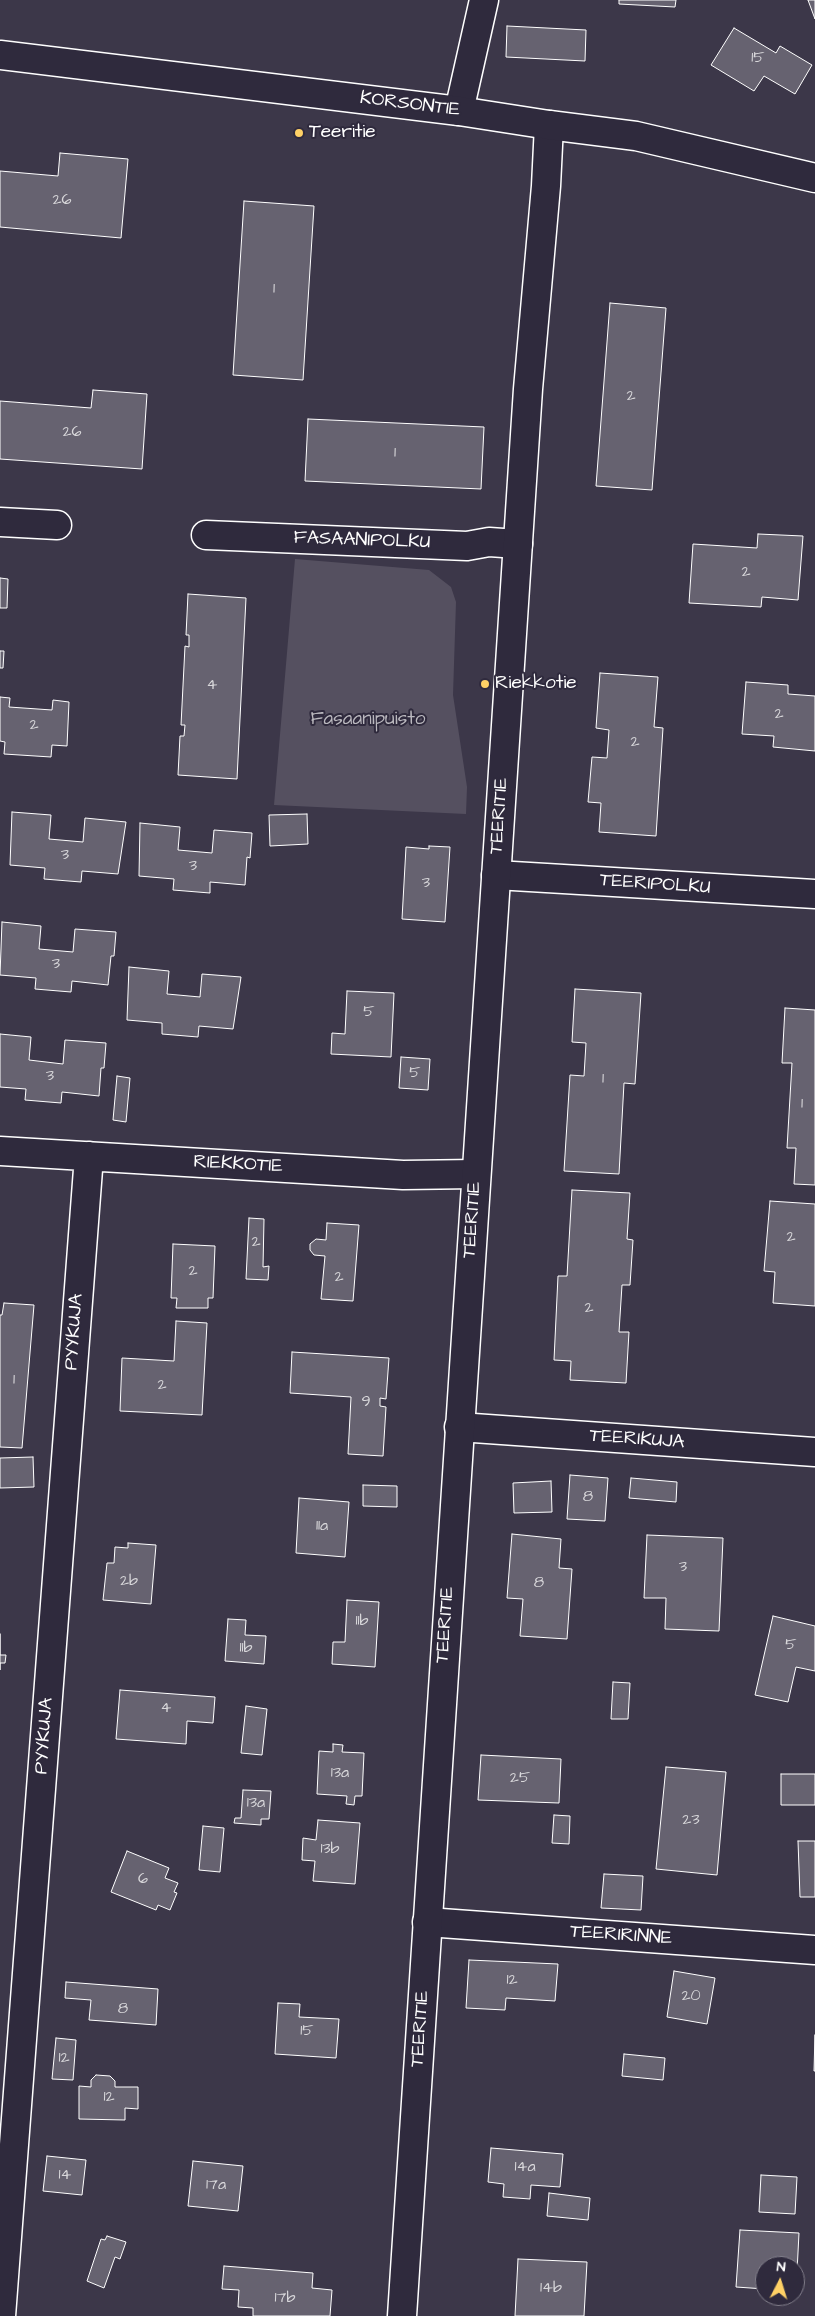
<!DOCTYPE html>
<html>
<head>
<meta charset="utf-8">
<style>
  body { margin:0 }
  #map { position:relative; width:815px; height:2316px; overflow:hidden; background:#3c3749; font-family:"Architects Daughter",sans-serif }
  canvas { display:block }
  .north { position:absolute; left:755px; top:2256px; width:50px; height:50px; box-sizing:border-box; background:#2f2a3d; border:1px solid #827f8b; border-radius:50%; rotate:5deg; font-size:14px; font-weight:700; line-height:20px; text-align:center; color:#fff }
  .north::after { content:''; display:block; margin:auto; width:18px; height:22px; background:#ffd166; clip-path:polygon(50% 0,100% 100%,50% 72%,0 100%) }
</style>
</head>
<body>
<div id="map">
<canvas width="815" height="2316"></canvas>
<div class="north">N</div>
</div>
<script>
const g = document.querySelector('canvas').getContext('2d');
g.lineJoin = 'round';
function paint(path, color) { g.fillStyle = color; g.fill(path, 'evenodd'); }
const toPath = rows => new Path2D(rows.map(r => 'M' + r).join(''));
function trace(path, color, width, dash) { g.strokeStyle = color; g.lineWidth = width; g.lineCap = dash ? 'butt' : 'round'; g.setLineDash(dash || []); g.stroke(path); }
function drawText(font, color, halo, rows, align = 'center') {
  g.font = font + ' "Architects Daughter",sans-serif'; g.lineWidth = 4; g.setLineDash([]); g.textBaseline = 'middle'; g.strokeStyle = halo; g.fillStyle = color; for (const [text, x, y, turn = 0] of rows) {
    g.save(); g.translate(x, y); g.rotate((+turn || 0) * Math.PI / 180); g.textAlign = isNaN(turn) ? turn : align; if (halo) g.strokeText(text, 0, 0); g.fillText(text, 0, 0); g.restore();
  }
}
paint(toPath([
  [295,559,429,570,451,587,456,602,453,695,467,787,466,814,274,805]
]), '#555060');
const building = toPath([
  [619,0,676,0,675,7,619,4,619,0],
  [808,0,815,0,815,19,808,0],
  [507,26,586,30,585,61,506,57,507,26],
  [734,28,776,53,780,46,812,65,795,94,764,76,754,91,711,65,734,28],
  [60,153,128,159,121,238,0,227,0,171,58,176,60,153],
  [244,201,314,206,303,380,233,375,244,201],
  [610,303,666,308,652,490,596,486,610,303],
  [93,390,147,394,142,469,0,459,0,401,91,408,93,390],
  [308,419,484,427,481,489,305,481,308,419],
  [758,534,803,536,798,600,762,597,761,607,689,603,693,544,757,548,758,534],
  [0,578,8,579,7,608,0,608,0,578],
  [188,594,246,598,237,779,178,775,180,736,184,736,185,725,181,725,185,646,189,647,189,635,186,635,188,594],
  [0,651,4,651,3,668,0,668,0,651],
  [600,673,658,677,654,727,663,728,656,836,599,832,601,803,588,802,592,757,607,758,609,730,596,728,600,673],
  [746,682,788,685,788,694,815,696,815,751,773,747,774,736,742,734,746,682],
  [0,697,10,698,9,707,52,710,53,700,69,702,67,746,52,745,51,757,4,754,5,742,0,741,0,697],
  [12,812,51,815,49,839,83,842,85,818,126,822,118,874,82,871,81,882,44,879,45,868,10,865,12,812],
  [307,814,308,844,270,846,269,815,307,814],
  [140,823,180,827,178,850,212,853,214,830,252,833,250,858,247,857,245,885,210,882,210,893,173,890,174,879,139,876,140,823],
  [429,846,450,847,445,922,402,919,406,847,429,849,429,846],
  [2,922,41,926,39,949,73,952,75,929,116,932,114,956,111,956,108,985,72,981,71,992,35,989,36,978,0,975,2,922],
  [129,967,169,971,167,994,200,997,202,974,241,977,233,1029,199,1026,198,1037,162,1034,162,1023,127,1020,129,967],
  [575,989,641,993,635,1084,624,1083,619,1174,564,1171,570,1075,584,1076,586,1043,572,1042,575,989],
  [347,991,394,993,391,1057,331,1054,332,1033,345,1034,347,991],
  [785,1008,815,1010,815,1185,794,1184,796,1148,787,1148,792,1063,782,1063,785,1008],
  [0,1034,31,1037,29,1060,63,1064,65,1040,106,1043,104,1068,101,1068,99,1096,62,1092,61,1103,25,1100,26,1089,0,1087,0,1034],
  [401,1057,430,1059,428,1090,399,1088,401,1057],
  [117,1076,130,1078,126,1122,113,1120,117,1076],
  [572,1190,630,1193,627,1239,633,1240,630,1285,622,1285,619,1332,629,1332,626,1383,570,1380,571,1361,554,1360,558,1276,567,1276,572,1190],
  [770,1201,815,1204,815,1306,773,1303,775,1272,764,1271,770,1201],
  [249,1218,264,1219,263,1267,269,1266,268,1280,246,1279,249,1218],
  [327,1223,359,1225,353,1301,321,1299,325,1256,314,1255,310,1250,310,1244,316,1239,326,1240,327,1223],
  [173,1244,215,1246,213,1298,208,1298,208,1308,176,1308,177,1298,171,1298,173,1244],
  [4,1303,34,1305,22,1448,0,1447,0,1315,2,1315,4,1303],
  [176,1321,207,1323,202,1415,120,1411,122,1358,174,1361,176,1321],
  [292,1352,389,1358,386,1399,380,1398,380,1406,386,1407,383,1456,348,1454,351,1397,290,1393,292,1352],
  [33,1457,34,1487,0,1488,0,1458,33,1457],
  [570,1475,608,1478,605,1521,567,1519,570,1475],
  [631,1478,677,1482,676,1502,629,1498,631,1478],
  [551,1481,552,1512,514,1513,513,1483,551,1481],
  [363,1485,397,1486,397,1507,363,1506,363,1485],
  [299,1498,349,1502,345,1557,296,1553,299,1498],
  [512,1534,561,1539,559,1568,572,1569,567,1639,520,1636,523,1599,507,1598,512,1534],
  [647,1535,723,1538,719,1631,665,1629,666,1598,644,1598,647,1535],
  [128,1543,156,1545,151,1604,103,1600,107,1563,114,1563,115,1547,128,1548,128,1543],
  [347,1600,379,1602,375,1667,332,1664,333,1642,345,1642,347,1600],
  [773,1616,815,1626,815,1671,796,1667,788,1702,755,1695,773,1616],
  [228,1619,246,1620,245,1635,266,1636,264,1664,225,1661,228,1619],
  [0,1634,0,1655,6,1655,5,1663,0,1663,0,1670,0,1634],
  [613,1682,630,1683,628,1719,611,1719,613,1682],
  [120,1690,215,1697,213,1723,187,1721,186,1744,116,1739,120,1690],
  [246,1706,267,1709,262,1755,241,1753,246,1706],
  [333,1744,343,1745,342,1752,364,1753,362,1796,355,1796,354,1805,346,1804,347,1796,317,1794,319,1751,333,1752,333,1744],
  [481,1755,561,1759,559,1803,478,1800,481,1755],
  [666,1767,726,1772,717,1875,656,1869,666,1767],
  [781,1774,815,1774,815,1805,781,1805,781,1774],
  [243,1790,271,1791,269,1819,261,1819,261,1825,234,1823,235,1818,241,1818,243,1790],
  [554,1815,570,1816,569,1844,552,1843,554,1815],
  [318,1820,360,1823,355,1884,313,1881,315,1861,302,1860,303,1838,316,1840,318,1820],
  [203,1826,224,1828,220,1872,199,1870,203,1826],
  [798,1841,815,1841,815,1897,800,1897,798,1841],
  [127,1851,169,1868,165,1878,178,1883,174,1892,177,1893,170,1910,158,1905,156,1910,111,1892,127,1851],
  [604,1874,643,1876,641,1910,601,1908,604,1874],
  [469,1960,558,1964,555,2001,506,1998,505,2010,466,2008,469,1960],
  [674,1971,715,1978,707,2024,667,2017,674,1971],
  [66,1982,158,1989,156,2025,89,2020,91,2000,65,1998,66,1982],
  [278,2003,300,2004,299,2017,339,2019,336,2058,275,2054,278,2003],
  [815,2035,815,2071,814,2071,815,2035],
  [56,2038,76,2040,73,2080,52,2079,56,2038],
  [624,2054,665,2058,663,2080,622,2076,624,2054],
  [96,2075,110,2076,115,2081,115,2087,138,2087,138,2109,125,2108,125,2120,79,2119,79,2086,91,2087,91,2080,96,2075],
  [491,2148,563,2154,560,2187,531,2185,530,2199,503,2197,504,2184,488,2182,491,2148],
  [47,2156,86,2160,82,2195,43,2191,47,2156],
  [193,2161,243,2166,238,2211,188,2206,193,2161],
  [761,2175,797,2177,795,2214,759,2212,761,2175],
  [549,2193,590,2198,588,2220,547,2216,549,2193],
  [740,2230,799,2233,796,2291,795,2266,765,2266,765,2289,736,2287,740,2230],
  [107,2236,126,2242,120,2259,115,2257,104,2288,87,2281,101,2239,105,2240,107,2236],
  [518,2259,587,2262,584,2316,515,2316,518,2259],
  [224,2266,313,2273,312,2288,332,2290,330,2316,253,2316,253,2308,238,2307,239,2290,222,2289,224,2266]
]);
paint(building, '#666270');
trace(building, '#fff', 1);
const minor = toPath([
  [459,111,484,0],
  [0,522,57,525],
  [206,535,467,546,489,542,518,544],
  [496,875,815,894],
  [0,1151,403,1175,476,1174],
  [459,1427,815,1452],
  [427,1922,815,1950],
  [1,2316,89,1156]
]);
const tertiary = toPath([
  [402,2316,528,389,546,186,549,125]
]);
const secondary = toPath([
  [0,55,459,111,549,125,636,136,815,178]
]);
trace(minor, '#fff', 31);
trace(tertiary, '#fff', 31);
trace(secondary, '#fff', 31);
trace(minor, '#2f2a3d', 28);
trace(tertiary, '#2f2a3d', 28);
trace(secondary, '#2f2a3d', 28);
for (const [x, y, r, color] of [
  [299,133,5,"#ffd166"],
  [485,684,5,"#ffd166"]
]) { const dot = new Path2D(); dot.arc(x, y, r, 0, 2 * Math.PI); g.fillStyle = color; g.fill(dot); trace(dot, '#2f2a3d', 2); }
drawText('16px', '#d9d8db', null, [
  ["15",758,59],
  ["26",62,201],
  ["1",274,290],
  ["2",631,397],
  ["26",72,433],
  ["1",395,454],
  ["2",746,573],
  ["4",212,686],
  ["2",779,715],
  ["2",34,726],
  ["2",635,743],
  ["3",65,856],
  ["3",193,867],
  ["3",426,884],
  ["3",56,965],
  ["5",369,1013],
  ["5",415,1074],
  ["3",50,1077],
  ["1",603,1080],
  ["1",802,1105],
  ["2",791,1238],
  ["2",256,1243],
  ["2",193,1272],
  ["2",339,1278],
  ["2",589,1309],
  ["1",14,1381],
  ["2",162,1386],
  ["9",366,1403],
  ["8",588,1498],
  ["11a",322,1527],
  ["3",683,1568],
  ["2b",129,1582],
  ["8",539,1584],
  ["11b",362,1622],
  ["5",791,1646],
  ["11b",246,1649],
  ["4",166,1709],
  ["13a",340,1774],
  ["25",520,1779],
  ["13a",256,1804],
  ["23",691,1821],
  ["13b",330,1850],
  ["6",143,1880],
  ["12",512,1981],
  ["20",691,1997],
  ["8",123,2010],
  ["15",307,2032],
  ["12",64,2059],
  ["12",109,2098],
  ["14a",525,2168],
  ["14",65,2176],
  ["17a",216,2186],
  ["14b",551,2289],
  ["17b",285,2299]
]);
drawText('19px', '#fff', '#2f2a3d', [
  ["KORSONTIE",410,105,7],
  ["FASAANIPOLKU",362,541,2],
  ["TEERITIE",500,816,-86],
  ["TEERIPOLKU",655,885,4],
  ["RIEKKOTIE",238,1165,3],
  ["TEERITIE",473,1220,-86],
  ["PYYKUJA",75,1332,-86],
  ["TEERIKUJA",637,1440,4],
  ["TEERITIE",446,1625,-86],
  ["PYYKUJA",45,1736,-86],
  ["TEERIRINNE",621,1936,4],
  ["TEERITIE",421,2029,-86]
]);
drawText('19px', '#fff', '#2f2a3d', [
  ["Teeritie",309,133],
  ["Riekkotie",495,684]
], 'left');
drawText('19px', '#bbb9bf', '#2f2a3d', [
  ["Fasaanipuisto",368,720]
]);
</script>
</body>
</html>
